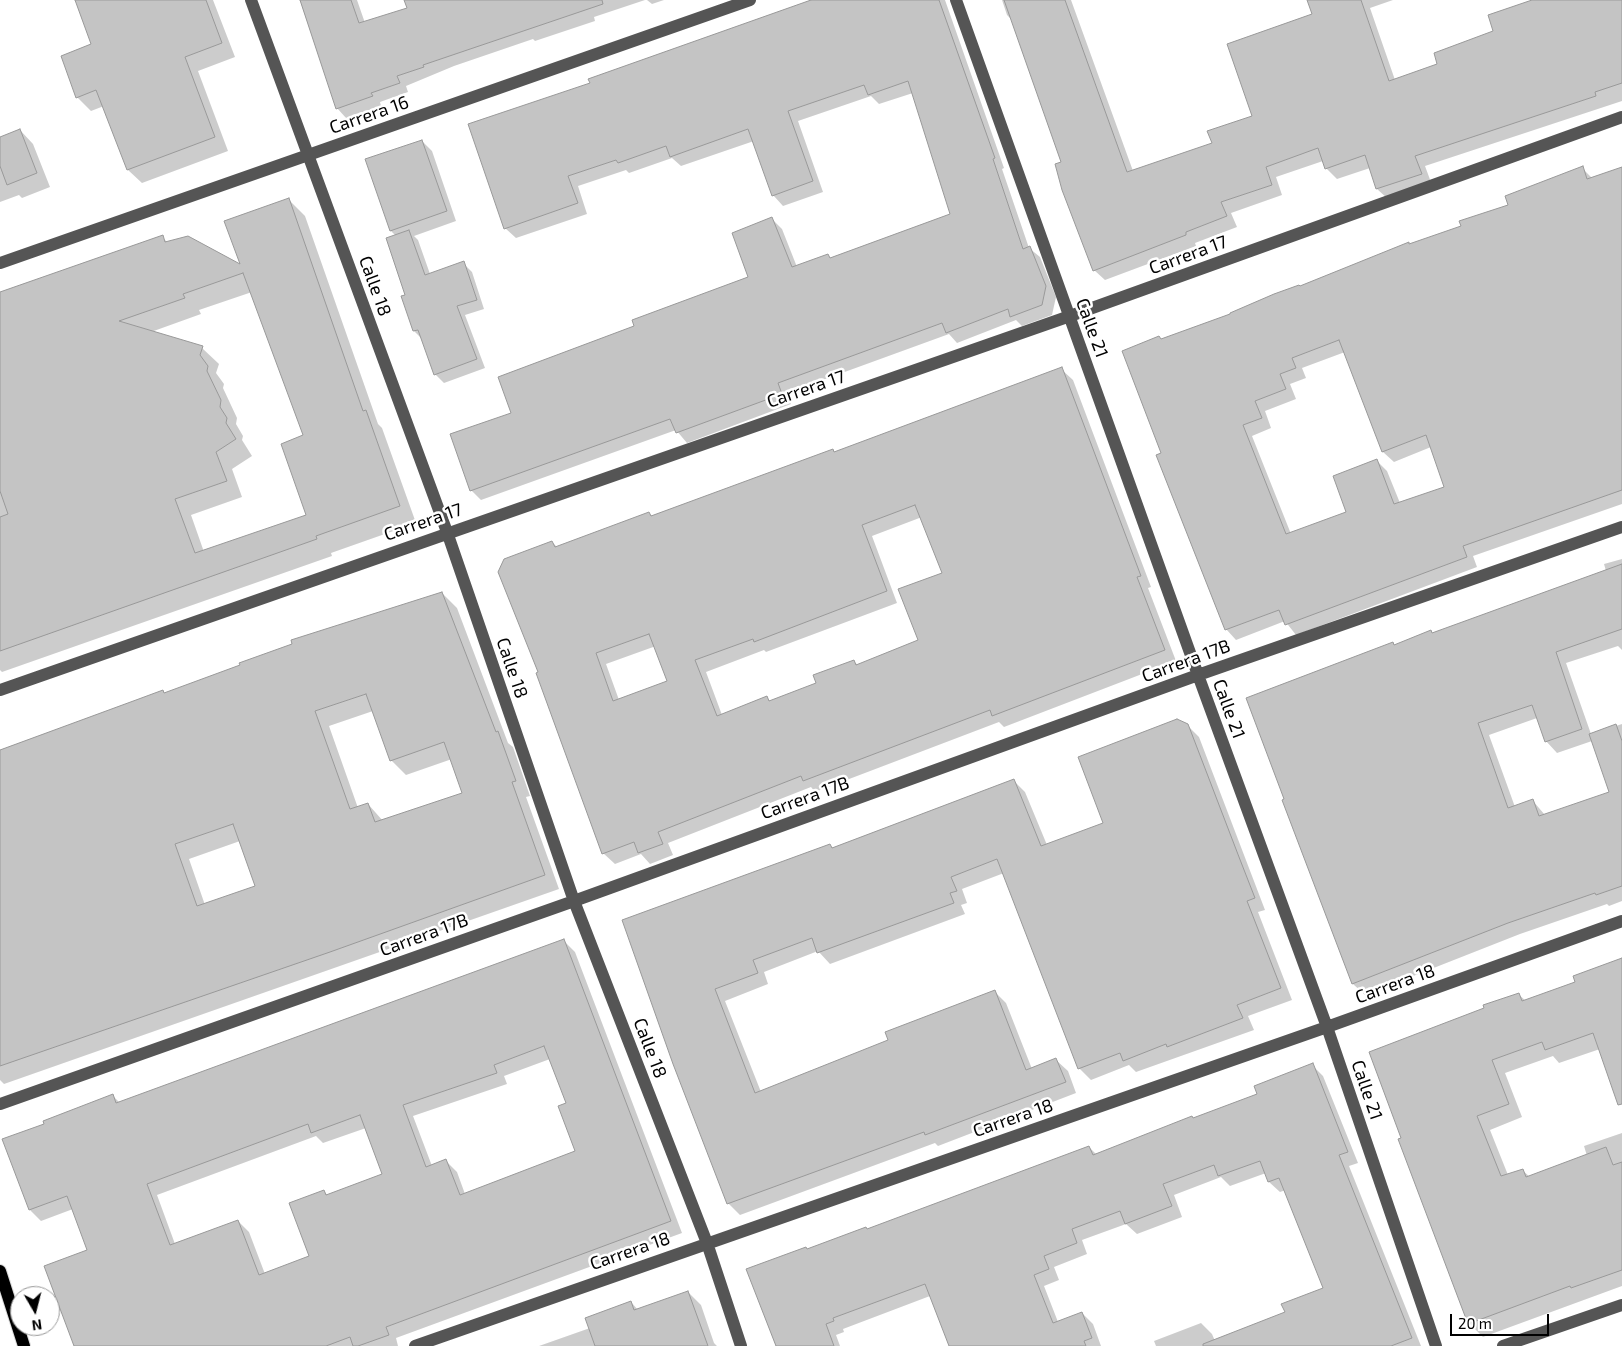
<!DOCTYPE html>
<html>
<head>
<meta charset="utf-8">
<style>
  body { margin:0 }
  #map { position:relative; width:1622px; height:1346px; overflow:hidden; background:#fff; font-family:"Exo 2",sans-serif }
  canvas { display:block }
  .north { position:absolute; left:10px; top:1286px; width:50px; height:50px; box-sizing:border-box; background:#fff; border:1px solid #999; border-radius:50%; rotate:172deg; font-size:14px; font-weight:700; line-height:20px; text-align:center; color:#000 }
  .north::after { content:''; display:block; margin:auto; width:18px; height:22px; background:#000; clip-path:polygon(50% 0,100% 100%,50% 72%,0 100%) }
  .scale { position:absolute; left:1450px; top:1314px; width:99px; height:22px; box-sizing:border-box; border:2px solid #000; border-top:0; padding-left:6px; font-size:15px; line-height:18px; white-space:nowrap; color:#000; -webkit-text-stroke:4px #fff; paint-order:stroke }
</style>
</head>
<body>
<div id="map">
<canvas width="1622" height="1346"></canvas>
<div class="north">N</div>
<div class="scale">20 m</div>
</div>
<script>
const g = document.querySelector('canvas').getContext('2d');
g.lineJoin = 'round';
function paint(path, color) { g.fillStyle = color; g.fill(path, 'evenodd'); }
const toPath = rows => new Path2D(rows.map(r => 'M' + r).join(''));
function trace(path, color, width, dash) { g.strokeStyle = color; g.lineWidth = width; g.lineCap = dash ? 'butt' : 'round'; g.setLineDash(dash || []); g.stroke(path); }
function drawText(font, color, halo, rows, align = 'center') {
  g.font = font + ' "Exo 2",sans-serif'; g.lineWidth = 5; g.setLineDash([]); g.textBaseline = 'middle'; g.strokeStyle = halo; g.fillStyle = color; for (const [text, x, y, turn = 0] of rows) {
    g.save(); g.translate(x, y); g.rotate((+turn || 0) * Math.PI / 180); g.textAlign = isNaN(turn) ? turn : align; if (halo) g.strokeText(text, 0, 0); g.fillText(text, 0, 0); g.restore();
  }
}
paint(toPath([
  [76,0,213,0,235,57,198,71,228,151,142,183,128,170,104,106,91,111,77,97,93,45],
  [300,0,357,0,365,23,408,9,406,0,645,0,594,17,595,21,535,41,533,39,454,66,406,86,408,92,380,102,381,106,346,118,337,108],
  [647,0,664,0,652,4],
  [815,0,945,0,1004,168,1002,169,1029,248,1040,257,1056,297,1052,315,1022,326,1016,320,957,343,949,334,787,393,791,404,687,443,676,430,481,500,471,490,512,414,636,327,750,277,772,219,782,229,797,267,828,255,831,259,952,214,913,93,879,104,871,96,798,121,823,192,783,206,773,195,754,141,681,166,672,158,629,173,626,170,578,186,587,214,516,238,505,228,591,84],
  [1002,0,1071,0,1133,171,1213,144,1254,117,1314,15,1308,0,1393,0,1370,8,1395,80,1439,65,1495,32,1533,0,1622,0,1622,101,1425,166,1432,185,1388,199,1377,189,1370,168,1337,179,1326,168,1323,161,1276,177,1282,195,1231,213,1237,227,1195,243,1196,246,1105,280,1094,270,1063,163,1012,20,1007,15],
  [20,130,33,144,50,187,22,198,19,195,0,202,0,138],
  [422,141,432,151,456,221,414,236,418,240,430,274,463,263,472,272,484,309,465,315,485,368,444,383,435,374,422,339,414,331,396,236,391,231],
  [1582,168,1593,179,1622,169,1622,504,1473,556,1477,567,1296,635,1285,621,1236,640,1226,629,1163,454,1162,340,1462,227,1510,206],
  [1345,352,1383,452,1394,462,1431,447,1446,488,1400,503,1387,471,1377,461,1348,513,1291,534,1252,436,1271,428,1265,411,1296,399,1290,384,1306,378,1302,368],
  [288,199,305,216,378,424,382,428,416,523,331,553,332,556,2,672,0,670,0,294,162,237,168,243,242,266],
  [252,292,304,436,307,515,204,552,191,515,242,497,232,469,252,456,242,440,243,436,236,424,237,418,223,388,224,384,216,373,219,364,202,348,151,332,201,314,199,310],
  [1061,369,1073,380,1151,587,1148,588,1176,661,1004,727,999,722,815,792,811,787,668,843,673,855,650,864,641,854,615,864,603,853,540,673,552,542,557,547,649,513,652,516,833,451,835,453],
  [922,517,943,574,920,641,858,665,853,661,818,684,771,702,767,698,722,715,706,672,764,650,766,652,897,603,872,536],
  [656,646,669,681,619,700,606,664],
  [1622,559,1622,650,1618,646,1566,663,1591,734,1622,724,1622,901,1609,906,1607,904,1520,934,1365,995,1353,984,1283,801,1392,643,1395,646,1431,632,1433,634,1606,571,1604,564],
  [1537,718,1546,741,1557,753,1592,741,1610,793,1545,815,1533,801,1515,807,1489,735],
  [442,593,457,608,508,743,513,747,530,796,526,797,559,889,4,1084,0,1080,0,750,163,692,165,694],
  [373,711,391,760,406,775,452,759,464,794,383,821,368,804,358,808,329,726],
  [240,841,256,886,205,905,189,859],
  [1187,725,1199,737,1265,910,1258,912,1292,1000,1248,1016,1254,1030,1136,1072,1129,1065,1091,1080,1079,1068,1004,873,962,889,967,903,961,905,965,914,830,964,818,951,764,972,768,984,725,1001,761,1092,890,1041,995,992,1006,1003,1032,1069,1056,1060,1068,1071,1076,1093,938,1146,935,1143,740,1215,728,1203,624,921,830,845,833,848,1013,780,1025,792,1047,845,1105,824],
  [564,941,575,952,682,1233,396,1338,398,1346,75,1346,88,1251,73,1209,41,1221,30,1210,46,1125,112,1095,120,1103],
  [550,1059,567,1104,577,1152,465,1194,457,1172,446,1161,432,1166,413,1116,507,1084,504,1076],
  [366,1128,384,1175,328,1196,324,1191,311,1257,265,1274,249,1232,238,1221,175,1244,157,1195,316,1136,323,1143],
  [1622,960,1622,1087,1600,1049,1559,1063,1553,1056,1505,1073,1522,1117,1490,1130,1508,1175,1522,1170,1530,1177,1587,1156,1584,1146,1622,1133,1622,1286,1483,1337,1469,1323,1403,1139,1486,1009,1518,994,1526,1001,1576,983],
  [1312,1065,1323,1076,1358,1163,1349,1166,1421,1346,1156,1346,1154,1341,1201,1323,1212,1334,1215,1341,1286,1313,1325,1288,1286,1190,1280,1192,1269,1182,1266,1173,1230,1186,1221,1177,1174,1195,1182,1217,1137,1234,1126,1224,1082,1240,1087,1254,1054,1267,1059,1280,1044,1286,1058,1322,1082,1313,1093,1324,1101,1346,950,1346,930,1296,843,1329,844,1332,836,1335,840,1346,776,1346,748,1270,868,1230,1089,1147,1096,1154,1194,1120,1258,1094],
  [688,1292,701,1305,714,1343,717,1346,539,1346,590,1328,631,1302,638,1310]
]), '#0003');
const building = toPath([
  [75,0,206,0,222,43,185,57,215,137,127,170,96,90,76,98,61,56,91,44,75,0],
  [300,0,351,0,359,23,407,8,404,0,602,0,603,4,423,65,424,67,397,76,400,83,371,93,373,96,336,109,300,0],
  [811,0,939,0,995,158,993,159,1023,249,1030,246,1046,286,1042,305,1010,317,1008,309,946,333,942,323,778,383,782,394,676,433,670,419,470,491,450,434,511,413,498,377,634,326,632,320,748,277,732,233,772,217,792,267,828,254,830,258,950,214,908,81,868,95,864,85,788,111,813,181,772,196,748,129,670,157,666,146,618,163,616,160,568,176,578,203,504,229,468,124,590,83,588,79,811,0],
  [1004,0,1065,0,1127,172,1212,143,1207,131,1252,116,1227,44,1312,14,1307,0,1361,0,1389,81,1437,64,1434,53,1493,31,1488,15,1532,0,1622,0,1622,83,1595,92,1596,96,1415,156,1422,174,1376,189,1365,155,1325,169,1318,148,1266,167,1272,185,1221,202,1227,216,1186,232,1186,235,1093,271,1062,190,1055,164,1061,162,1004,0],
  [20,129,37,173,7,185,0,166,0,137,20,129],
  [422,140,447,211,390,231,365,159,422,140],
  [1583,166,1587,179,1622,167,1622,490,1463,546,1467,557,1285,625,1279,610,1225,630,1156,455,1161,453,1122,351,1159,336,1161,339,1230,314,1230,313,1274,294,1299,285,1300,286,1409,242,1409,244,1461,226,1459,221,1508,205,1505,196,1583,166],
  [1339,340,1382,452,1426,435,1444,487,1394,504,1377,459,1333,476,1346,512,1286,534,1243,425,1262,418,1255,401,1286,389,1280,374,1296,368,1292,358,1339,340],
  [289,198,363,411,366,410,400,506,316,536,317,539,0,651,0,517,8,514,0,491,0,292,163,235,165,242,188,236,240,264,224,221,289,198],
  [243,273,303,435,281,444,306,515,195,553,175,499,227,481,216,452,236,439,226,423,227,418,220,407,221,400,207,371,208,366,200,355,203,346,119,321,185,298,183,294,243,273],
  [409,230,425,275,464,261,477,300,457,306,477,359,434,375,418,330,413,331,401,296,405,295,386,238,409,230],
  [1062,367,1141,576,1137,577,1165,650,992,716,990,710,803,781,801,776,658,832,663,844,638,853,634,842,602,854,536,673,538,672,498,572,504,559,552,541,555,547,649,512,651,516,833,449,834,452,1062,367],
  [915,505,942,573,898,589,918,640,856,665,854,660,813,675,816,683,769,701,767,696,717,716,695,660,753,639,754,642,887,591,862,525,915,505],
  [649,634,667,681,613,701,596,653,649,634],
  [1622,564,1622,629,1556,652,1582,729,1545,742,1532,705,1478,723,1508,808,1533,799,1539,816,1609,792,1589,734,1616,724,1622,741,1622,886,1596,895,1595,893,1508,923,1352,984,1282,800,1284,799,1246,698,1393,642,1394,645,1431,630,1432,633,1622,564],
  [442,592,496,732,498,731,516,781,512,782,545,875,330,952,0,1066,0,750,136,700,163,690,164,693,240,665,239,663,292,644,291,640,442,592],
  [366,694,390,761,444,742,462,793,375,822,368,803,350,809,315,711,366,694],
  [233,824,255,886,197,906,175,844,233,824],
  [1177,719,1188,724,1239,857,1255,898,1247,901,1281,988,1237,1005,1243,1018,1167,1047,1166,1044,1123,1061,1120,1053,1078,1069,997,859,951,877,957,891,950,893,954,903,817,953,812,938,753,960,758,973,715,989,755,1093,888,1040,885,1032,995,990,1026,1070,1056,1058,1066,1082,925,1135,924,1132,727,1204,673,1064,622,920,830,844,832,848,1014,779,1041,846,1103,823,1078,757,1177,719],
  [564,939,671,1221,386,1327,389,1335,358,1346,353,1346,350,1337,326,1346,74,1346,44,1266,87,1250,67,1196,29,1210,2,1139,44,1124,43,1121,113,1094,116,1103,564,939],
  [544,1046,566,1103,558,1106,575,1151,460,1195,446,1159,426,1167,403,1105,497,1073,494,1065,544,1046],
  [360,1115,382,1174,326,1195,324,1190,289,1203,309,1256,259,1275,238,1220,170,1245,147,1184,308,1124,311,1133,360,1115],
  [1622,958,1622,1104,1618,1105,1593,1033,1545,1050,1542,1042,1492,1060,1509,1104,1477,1116,1501,1176,1523,1169,1526,1177,1606,1147,1613,1165,1622,1162,1622,1270,1571,1288,1570,1286,1468,1324,1398,1139,1401,1138,1369,1052,1484,1008,1483,1005,1519,993,1522,1001,1575,982,1573,976,1622,958],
  [1313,1063,1348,1152,1339,1155,1412,1338,1391,1346,1203,1346,1203,1344,1285,1312,1281,1304,1323,1288,1279,1178,1268,1182,1260,1161,1218,1176,1214,1165,1163,1184,1172,1206,1125,1224,1120,1211,1072,1229,1077,1243,1044,1256,1049,1269,1034,1275,1053,1323,1082,1312,1092,1338,1084,1341,1086,1346,949,1346,925,1284,833,1318,834,1321,826,1324,834,1346,776,1346,746,1269,806,1247,807,1249,866,1227,867,1229,1089,1146,1093,1155,1192,1116,1193,1118,1257,1094,1254,1086,1313,1063],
  [688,1291,708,1346,595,1346,585,1318,631,1301,634,1310,688,1291]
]);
paint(building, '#c4c4c4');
trace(building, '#999', 1);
const major = toPath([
  [0,1271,24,1346]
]);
trace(major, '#dbdbdb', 14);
trace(toPath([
  [251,0,447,532,574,901,707,1243,741,1346],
  [956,0,1198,675,1327,1027,1436,1346],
  [0,263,750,0],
  [0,690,1070,316,1622,117],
  [0,1104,574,901,1198,675,1622,527],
  [415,1346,1327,1027,1622,921],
  [1503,1346,1622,1305]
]), '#555', 12);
trace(major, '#000', 12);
drawText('18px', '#000', '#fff', [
  ["Carrera 16",369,115,-19],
  ["Carrera 17",1188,255,-20],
  ["Calle 18",375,286,70],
  ["Calle 21",1092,328,70],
  ["Carrera 17",806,389,-19],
  ["Carrera 17",423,522,-19],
  ["Carrera 17B",1186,661,-20],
  ["Calle 18",512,668,71],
  ["Calle 21",1229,709,70],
  ["Carrera 17B",805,798,-20],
  ["Carrera 17B",424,935,-20],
  ["Carrera 18",1395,984,-20],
  ["Calle 18",650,1048,69],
  ["Calle 21",1367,1090,71],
  ["Carrera 18",1013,1118,-19],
  ["Carrera 18",630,1251,-19]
]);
</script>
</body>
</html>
